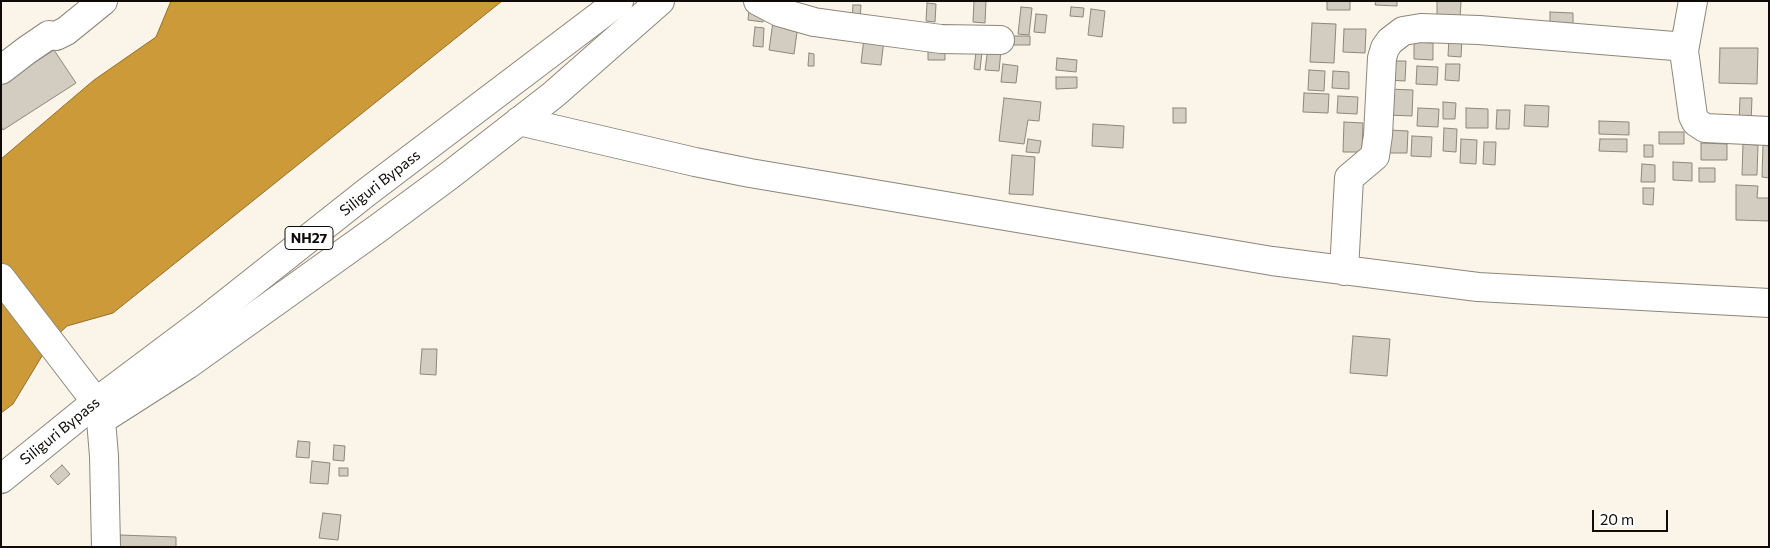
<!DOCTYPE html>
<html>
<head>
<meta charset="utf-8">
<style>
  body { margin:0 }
  #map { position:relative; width:1770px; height:548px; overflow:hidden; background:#fbf4e8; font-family:Commissioner,sans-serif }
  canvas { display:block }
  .frame { position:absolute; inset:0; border:2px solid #0e0b08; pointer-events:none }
  .scale { position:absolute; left:1592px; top:510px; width:76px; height:22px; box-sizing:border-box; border:2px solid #0e0b08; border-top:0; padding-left:6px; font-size:15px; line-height:18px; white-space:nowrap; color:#0e0b08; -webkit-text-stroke:4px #fff; paint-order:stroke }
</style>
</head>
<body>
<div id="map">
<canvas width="1770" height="548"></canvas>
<div class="frame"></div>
<div class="scale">20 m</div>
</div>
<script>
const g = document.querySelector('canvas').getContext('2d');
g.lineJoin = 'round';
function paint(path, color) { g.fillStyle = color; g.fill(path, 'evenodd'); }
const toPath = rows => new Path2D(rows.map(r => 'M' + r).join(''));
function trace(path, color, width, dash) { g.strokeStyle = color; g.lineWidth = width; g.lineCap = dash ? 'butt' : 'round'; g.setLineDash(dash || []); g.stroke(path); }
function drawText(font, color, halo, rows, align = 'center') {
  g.font = font + ' Commissioner,sans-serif'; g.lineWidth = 4.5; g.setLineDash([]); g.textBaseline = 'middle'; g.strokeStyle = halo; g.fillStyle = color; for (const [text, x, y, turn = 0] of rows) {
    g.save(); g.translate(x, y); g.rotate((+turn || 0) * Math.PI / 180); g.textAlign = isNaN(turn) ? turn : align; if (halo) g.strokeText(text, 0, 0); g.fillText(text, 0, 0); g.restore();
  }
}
const water = toPath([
  [171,1,502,1,113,313,67,326,51,341,13,404,1,413,1,159,94,80,156,37,171,1]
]);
paint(water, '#cc9a38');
trace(water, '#936f2a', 1);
const building = toPath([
  [974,1,986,1,985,23,973,22,974,1],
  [1327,1,1350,1,1350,10,1327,10,1327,1],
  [1376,1,1397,1,1397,6,1375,5,1376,1],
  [1437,1,1461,1,1460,19,1437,18,1437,1],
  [927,3,936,4,935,22,926,21,927,3],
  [853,5,861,5,860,19,852,19,853,5],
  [1021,7,1032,8,1029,35,1018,34,1021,7],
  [1071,7,1084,8,1083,17,1070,16,1071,7],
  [1091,9,1105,11,1102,37,1088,35,1091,9],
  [749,10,764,12,763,22,748,20,749,10],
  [1550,12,1573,13,1573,27,1550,27,1550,12],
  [1036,14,1047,15,1045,33,1034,32,1036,14],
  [773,22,798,25,794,54,769,50,773,22],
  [1312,23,1336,24,1334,63,1310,62,1312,23],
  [755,27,764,28,763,47,753,46,755,27],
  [1344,29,1366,29,1365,53,1343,52,1344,29],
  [1012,36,1030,36,1030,45,1011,45,1012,36],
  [864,38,884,40,881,65,861,63,864,38],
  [1449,38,1462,39,1461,57,1448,56,1449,38],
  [1414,42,1433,43,1433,60,1414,59,1414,42],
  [988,48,1001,50,999,71,985,70,988,48],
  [1720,48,1758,48,1757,84,1719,83,1720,48],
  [54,50,76,83,3,130,1,126,1,84,54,50],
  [928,50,945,50,945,60,928,60,928,50],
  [976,52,982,52,980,70,974,69,976,52],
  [809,53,814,54,814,66,808,66,809,53],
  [1057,58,1077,60,1076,72,1056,70,1057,58],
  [1387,61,1406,61,1405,81,1387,80,1387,61],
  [1003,64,1018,66,1016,83,1001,82,1003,64],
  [1446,64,1460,64,1459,81,1445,80,1446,64],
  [1417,66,1438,67,1437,85,1416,84,1417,66],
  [1309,70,1325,71,1324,91,1308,90,1309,70],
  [1333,71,1349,72,1349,89,1332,88,1333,71],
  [1056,77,1077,77,1077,88,1056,89,1056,77],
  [1388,89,1413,90,1412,116,1387,115,1388,89],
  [1304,93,1329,94,1328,113,1303,112,1304,93],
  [1338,96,1358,97,1357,114,1337,113,1338,96],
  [1004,98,1041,102,1039,121,1028,120,1024,144,999,141,1004,98],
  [1740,98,1752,98,1751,122,1739,122,1740,98],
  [1443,102,1456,103,1455,119,1443,119,1443,102],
  [1525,105,1549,106,1548,127,1524,126,1525,105],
  [1173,108,1186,108,1186,123,1173,123,1173,108],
  [1418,108,1439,109,1438,127,1417,126,1418,108],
  [1466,108,1488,109,1488,128,1466,128,1466,108],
  [1497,110,1510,110,1509,129,1496,129,1497,110],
  [1599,121,1629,122,1629,135,1599,134,1599,121],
  [1344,122,1363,123,1362,152,1343,152,1344,122],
  [1093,124,1124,126,1123,148,1092,146,1093,124],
  [1444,128,1457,129,1456,152,1443,151,1444,128],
  [1389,130,1408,131,1407,153,1388,153,1389,130],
  [1659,132,1684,132,1684,144,1659,144,1659,132],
  [1412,136,1432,137,1431,157,1411,156,1412,136],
  [1028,139,1041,141,1039,153,1026,152,1028,139],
  [1461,139,1477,140,1476,164,1460,163,1461,139],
  [1600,139,1627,139,1627,152,1599,151,1600,139],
  [1484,142,1496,142,1495,165,1483,164,1484,142],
  [1701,143,1727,144,1727,160,1701,160,1701,143],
  [1743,144,1758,145,1757,175,1742,175,1743,144],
  [1644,145,1653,145,1653,157,1644,157,1644,145],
  [1763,145,1769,146,1769,178,1762,177,1763,145],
  [1012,155,1035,157,1033,195,1009,194,1012,155],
  [1673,162,1692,163,1692,181,1673,180,1673,162],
  [1642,164,1655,165,1655,182,1641,182,1642,164],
  [1699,168,1715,168,1715,182,1699,182,1699,168],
  [1736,185,1758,186,1757,198,1769,198,1769,221,1736,220,1736,185],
  [1643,188,1654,188,1653,205,1643,204,1643,188],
  [1353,336,1390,339,1387,376,1350,373,1353,336],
  [422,349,437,349,436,375,420,374,422,349],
  [298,441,310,442,309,458,296,457,298,441],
  [334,445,345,446,344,461,333,460,334,445],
  [312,461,330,463,328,484,310,483,312,461],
  [62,465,70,474,58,485,50,476,62,465],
  [339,468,348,468,348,476,339,476,339,468],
  [323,513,341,515,338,540,319,538,323,513],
  [120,535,176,537,176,547,120,547,120,535]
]);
paint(building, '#d3ccc0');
trace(building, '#8d877c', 1);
const minor = toPath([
  [758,1,779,12,814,22,835,25,941,39,1000,40],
  [1684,51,1693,1],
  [1,70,27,50,49,35,56,36,66,31,103,1],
  [519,121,695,162,750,173,1272,261,1478,287,1769,303],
  [1344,271,1349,178,1375,156,1378,135,1382,58,1385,48,1390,41,1403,31,1421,28,1479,30,1674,46,1684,51,1693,116,1696,122,1705,128,1769,131],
  [1,278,96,402,101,420,104,456,106,547],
  [101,420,187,365,377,229,450,175,553,95,660,1]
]);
const highway = toPath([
  [1,479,96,402,204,321,367,192,619,1]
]);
trace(minor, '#8d867b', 30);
trace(highway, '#8d867b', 30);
trace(minor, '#fff', 28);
trace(highway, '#fff', 28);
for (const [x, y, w] of [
  [309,238,48]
]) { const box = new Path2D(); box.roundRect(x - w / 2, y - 11.5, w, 23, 4); g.fillStyle = '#fff'; g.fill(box); trace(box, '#0e0b08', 1); }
drawText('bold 14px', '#0e0b08', null, [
  ["NH27",309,238]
]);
drawText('15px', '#0e0b08', '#fff', [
  ["Siliguri Bypass",380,183,-38],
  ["Siliguri Bypass",60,431,-39]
]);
</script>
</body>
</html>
